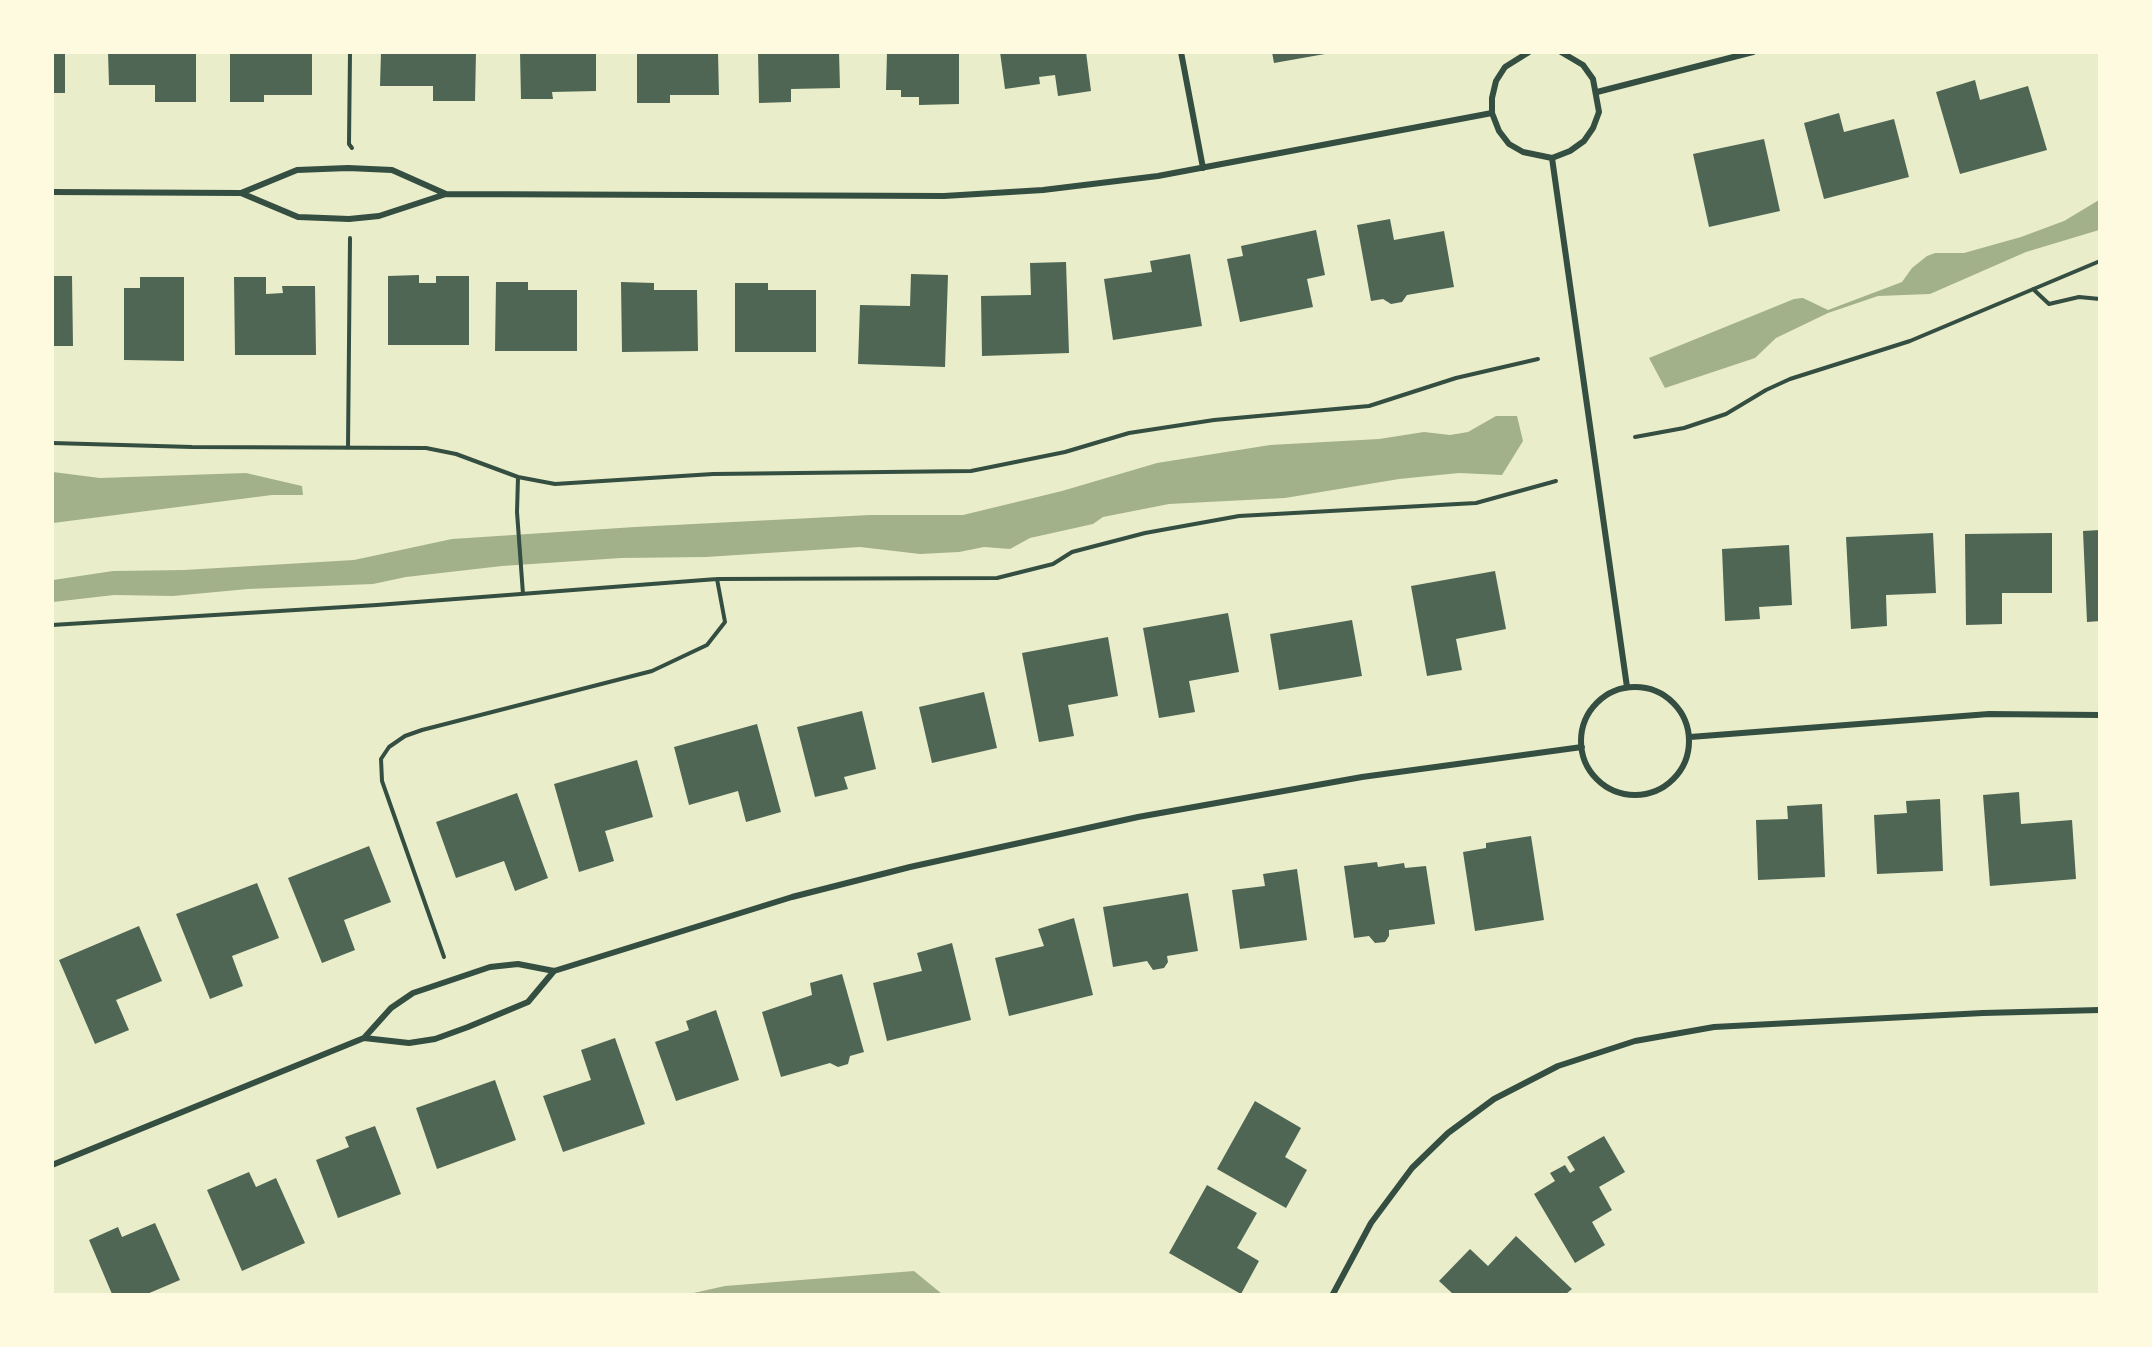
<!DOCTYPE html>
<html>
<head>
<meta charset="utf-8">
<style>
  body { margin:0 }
  #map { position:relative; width:2152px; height:1347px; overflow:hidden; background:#e9edc9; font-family:"Fira Sans Condensed",sans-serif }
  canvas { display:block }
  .frame { position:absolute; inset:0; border:54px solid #fefae0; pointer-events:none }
</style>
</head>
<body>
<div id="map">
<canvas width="2152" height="1347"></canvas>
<div class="frame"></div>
</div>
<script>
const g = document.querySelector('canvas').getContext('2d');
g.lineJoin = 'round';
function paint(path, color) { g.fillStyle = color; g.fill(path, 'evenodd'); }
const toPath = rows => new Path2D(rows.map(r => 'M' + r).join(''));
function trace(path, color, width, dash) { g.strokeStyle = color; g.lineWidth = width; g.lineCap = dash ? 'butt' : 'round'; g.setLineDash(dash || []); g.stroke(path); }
paint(toPath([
  [2099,200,2099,230,2026,252,1930,294,1878,296,1828,313,1776,338,1755,358,1665,388,1649,358,1794,299,1803,298,1828,310,1902,282,1912,268,1927,256,1935,253,1964,253,2021,237,2064,221],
  [1496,416,1517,416,1523,441,1502,475,1459,473,1399,479,1285,498,1169,504,1103,517,1093,524,1030,538,1010,549,984,547,959,552,920,554,860,547,706,557,621,558,502,566,406,577,373,584,248,589,173,596,114,595,53,602,53,580,113,571,184,570,354,560,452,539,635,527,870,515,963,515,1062,491,1157,463,1270,445,1379,439,1424,432,1450,435,1468,432],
  [53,472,100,478,246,473,302,486,303,495,272,495,53,523],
  [914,1271,942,1294,689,1294,725,1286]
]), '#a3b18a');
paint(toPath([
  [52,52,65,52,65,93,52,93],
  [108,52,196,52,196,102,155,102,155,85,109,85],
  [230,52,312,52,312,95,264,95,264,102,230,102],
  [381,52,476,52,475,101,433,101,433,86,380,86],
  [520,52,596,52,596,91,552,92,553,99,521,99],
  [637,52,718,52,719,95,670,95,670,103,637,103],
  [758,52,839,52,840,88,791,89,791,102,759,103],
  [887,52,959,52,959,104,919,105,919,97,901,97,901,90,886,90],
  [1000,52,1086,52,1091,91,1058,96,1055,75,1039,77,1040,84,1005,89],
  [1272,52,1325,52,1325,54,1274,63],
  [1975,80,1980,100,2028,86,2047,150,1960,174,1936,92],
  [1839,113,1844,132,1894,119,1909,177,1824,199,1804,123],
  [1764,139,1780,211,1709,227,1693,154],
  [1390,219,1394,240,1444,231,1454,287,1407,295,1402,302,1391,304,1383,299,1371,301,1357,225],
  [1316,230,1325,275,1307,279,1313,307,1240,322,1227,259,1243,256,1241,246],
  [1190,254,1202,326,1113,340,1104,279,1152,272,1150,261],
  [1066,262,1069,353,982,356,981,296,1031,295,1030,263],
  [911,274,948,275,945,367,858,364,860,305,910,306],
  [419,275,419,283,436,283,436,276,469,276,469,345,388,345,388,276],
  [52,276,72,276,73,346,52,346],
  [140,277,184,277,184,361,124,360,124,288,140,288],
  [234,277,266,277,266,294,283,293,282,286,315,286,316,355,235,355],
  [496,282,528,282,528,290,577,290,577,351,495,351],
  [621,282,654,283,654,290,697,290,698,351,622,352],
  [735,283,768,283,768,290,816,290,816,352,735,352],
  [2100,530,2100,621,2087,622,2083,531],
  [1933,533,1936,593,1886,595,1887,626,1851,629,1846,537],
  [2052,533,2052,593,2002,593,2002,624,1966,625,1965,534],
  [1789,545,1792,605,1759,607,1760,619,1725,621,1722,549],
  [1495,571,1506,629,1456,639,1462,670,1427,676,1411,586],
  [1228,613,1239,672,1189,681,1195,712,1159,718,1143,628],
  [1352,620,1362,676,1279,690,1270,634],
  [1108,637,1118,696,1068,705,1074,736,1039,742,1022,653],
  [984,692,997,748,932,763,919,707],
  [862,711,876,769,844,777,848,789,815,797,797,727],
  [757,724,781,812,746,822,738,791,689,805,674,747],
  [637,760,653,817,605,831,614,861,579,872,554,784],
  [2019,792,2021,824,2072,820,2076,879,1990,886,1983,795],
  [517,793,548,878,515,891,504,861,456,878,436,822],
  [1940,799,1943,871,1877,874,1874,815,1907,813,1906,801],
  [1822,804,1825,877,1758,880,1756,820,1788,819,1787,806],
  [1531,836,1544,920,1475,931,1463,852,1486,848,1486,843],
  [369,846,391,902,344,920,355,950,322,963,288,878],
  [1377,862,1378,867,1404,863,1405,868,1426,866,1435,924,1389,930,1389,936,1385,942,1375,943,1369,936,1354,938,1344,866],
  [1297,869,1307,940,1240,949,1232,890,1265,886,1263,874],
  [257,883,279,938,232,956,243,986,210,999,176,914],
  [1188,893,1198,951,1167,956,1168,962,1164,968,1153,970,1147,961,1113,967,1103,907],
  [1074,918,1093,995,1009,1016,995,958,1044,946,1038,929],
  [139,926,162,981,116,1000,129,1030,95,1044,59,960],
  [952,943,971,1020,887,1041,873,983,922,971,917,953],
  [842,974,864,1052,850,1056,848,1064,838,1067,830,1063,781,1077,762,1012,812,995,810,983],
  [716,1010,739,1080,676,1101,655,1042,689,1030,686,1021],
  [615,1038,645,1124,563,1152,543,1096,591,1080,581,1050],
  [495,1080,516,1140,437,1169,416,1108],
  [1255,1101,1301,1128,1285,1157,1307,1170,1286,1208,1217,1169],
  [375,1126,401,1194,338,1218,316,1160,349,1147,345,1137],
  [1604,1136,1625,1172,1599,1187,1612,1210,1592,1222,1605,1245,1575,1263,1534,1194,1555,1181,1550,1173,1565,1165,1570,1173,1575,1170,1567,1157],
  [249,1172,256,1187,276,1178,305,1243,242,1271,207,1190],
  [1207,1185,1257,1213,1237,1248,1259,1261,1241,1294,1169,1253],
  [155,1223,180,1280,147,1294,112,1294,89,1240,118,1227,122,1237],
  [1516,1236,1572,1289,1566,1294,1453,1294,1439,1281,1470,1249,1488,1266]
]), '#4f6655');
trace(toPath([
  [350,52,349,144,352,148],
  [2033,289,2049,304,2079,297,2100,299],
  [1635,437,1684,428,1726,414,1766,390,1790,379,1910,341,2100,261],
  [52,443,192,447,426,448,456,454,518,477,555,484,713,474,971,471,1065,452,1129,433,1214,420,1369,406,1456,378,1538,359],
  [348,448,350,238],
  [518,477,517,512,523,594],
  [52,625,377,605,717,579,997,578,1053,564,1072,552,1145,533,1239,516,1476,503,1556,481],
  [444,957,382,781,381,759,389,747,405,736,422,730,652,671,707,645,725,622,717,579]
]), '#344e41', 4);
trace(toPath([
  [1181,52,1203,168],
  [1529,52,1505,67,1496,81,1492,98,1492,113,1499,131,1509,144,1523,152,1552,158,1570,151,1584,141,1593,128,1599,112,1593,79,1583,65,1561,52],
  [1597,92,1753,52],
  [1552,158,1627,687],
  [52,192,241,193,298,217,349,219,379,216,446,194,944,196,1043,190,1158,176,1492,113],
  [241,193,297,170,348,168,392,170,446,194],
  '1581 741a54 54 0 1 1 108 0a54 54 0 1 1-108 0Z',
  [1690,737,1989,714,2100,715],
  [364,1038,409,1043,435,1039,468,1027,528,1002,554,971],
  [52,1165,364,1038,391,1008,413,993,490,967,518,964,554,971,792,897,910,867,1138,817,1362,777,1582,747],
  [1333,1294,1371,1223,1412,1168,1448,1133,1494,1099,1558,1066,1635,1041,1714,1027,1983,1013,2100,1010]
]), '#344e41', 6);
</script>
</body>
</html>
